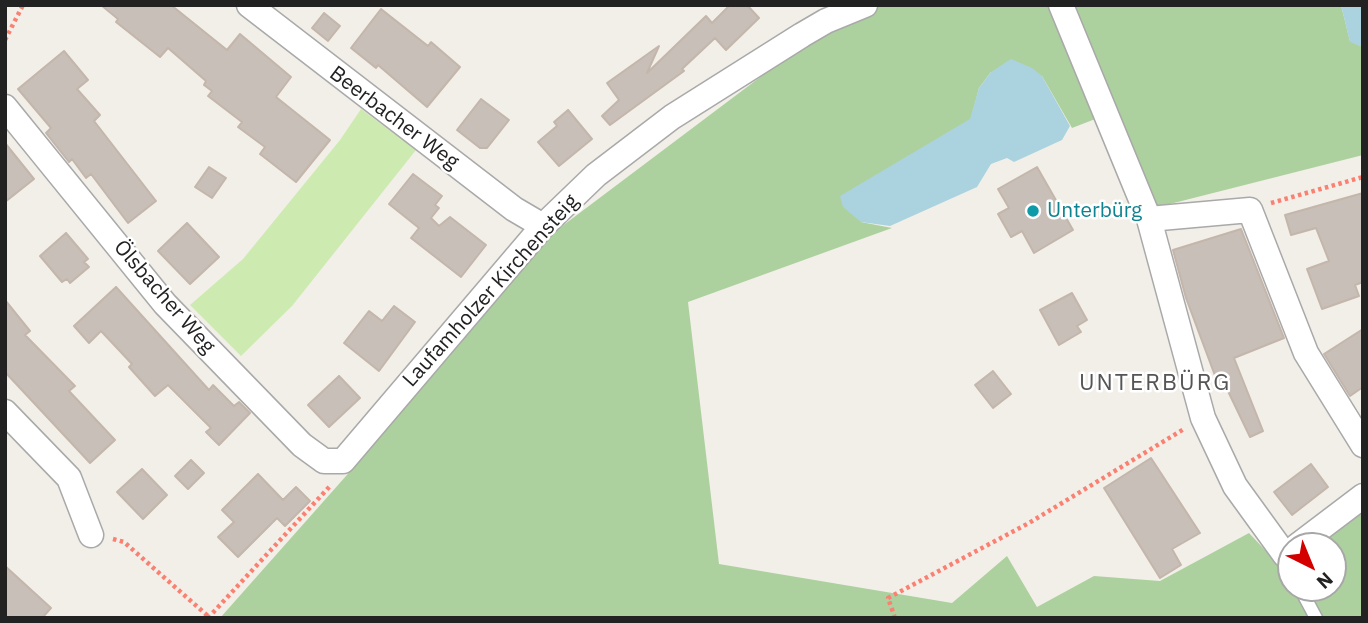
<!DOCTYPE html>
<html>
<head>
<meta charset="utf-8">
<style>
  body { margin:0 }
  #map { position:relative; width:1368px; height:623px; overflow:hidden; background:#f2efe9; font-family:"IBM Plex Sans",sans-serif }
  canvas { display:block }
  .frame { position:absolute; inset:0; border:7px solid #222; pointer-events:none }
  .north { position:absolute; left:1277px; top:532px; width:70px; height:70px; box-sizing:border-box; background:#fff; border:2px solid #a7a7a7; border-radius:50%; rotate:137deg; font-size:19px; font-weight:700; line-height:28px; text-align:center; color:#222 }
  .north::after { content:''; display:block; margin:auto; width:24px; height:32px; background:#d40000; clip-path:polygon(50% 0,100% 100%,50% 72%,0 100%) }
</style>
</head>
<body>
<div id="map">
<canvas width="1368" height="623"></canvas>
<div class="frame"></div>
<div class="north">N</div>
</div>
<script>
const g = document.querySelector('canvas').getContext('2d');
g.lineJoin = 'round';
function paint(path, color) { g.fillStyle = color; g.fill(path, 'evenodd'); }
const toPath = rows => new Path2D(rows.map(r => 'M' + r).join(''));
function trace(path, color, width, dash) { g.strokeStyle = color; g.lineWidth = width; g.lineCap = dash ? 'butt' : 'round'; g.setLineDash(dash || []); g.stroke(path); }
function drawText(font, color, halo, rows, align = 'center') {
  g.font = font + ' "IBM Plex Sans",sans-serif'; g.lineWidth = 5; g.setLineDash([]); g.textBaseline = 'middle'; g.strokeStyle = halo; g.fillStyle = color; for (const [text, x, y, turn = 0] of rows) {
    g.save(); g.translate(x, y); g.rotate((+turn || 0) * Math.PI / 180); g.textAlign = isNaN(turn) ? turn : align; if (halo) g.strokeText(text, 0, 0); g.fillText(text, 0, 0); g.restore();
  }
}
paint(toPath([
  [361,109,416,150,292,306,241,356,190,305,243,259,340,140]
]), '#cdebb0');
paint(toPath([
  [856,5,1341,5,1350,41,1363,47,1363,155,1154,208,1116,111,1072,128,1042,76,991,72,979,88,971,119,861,222,892,228,688,302,719,564,952,603,1007,556,1037,607,1094,576,1160,581,1249,533,1282,568,1291,561,1291,588,1333,588,1333,546,1311,546,1363,507,1363,618,220,618,346,476,545,239]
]), '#add19e');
paint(toPath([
  [1341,5,1363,5,1363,47,1350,42],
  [1011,59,1032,68,1042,76,1070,126,1062,140,1014,162,1007,158,991,164,977,187,890,226,861,222,843,207,840,196,970,119,979,88,991,72]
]), '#aad3df');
const building = toPath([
  [101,5,171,5,227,50,240,34,291,77,276,97,330,140,296,182,260,154,265,147,238,127,242,122,208,96,212,91,204,85,206,81,168,48,160,57,116,22,118,19,101,5],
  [730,5,747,5,759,18,726,50,715,38,682,69,684,71,610,125,602,116,619,100,607,83,659,46,647,73,706,16,712,23,730,5],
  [381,9,428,46,431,42,460,67,427,107,378,65,376,68,351,48,381,9],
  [324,13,340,26,328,41,312,28,324,13],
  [64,51,88,80,77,89,100,115,94,121,156,201,128,223,91,174,86,178,72,159,69,162,46,133,51,128,18,89,64,51],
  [481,99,509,120,487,148,480,148,457,130,481,99],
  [568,110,592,139,559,166,538,142,557,126,554,122,568,110],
  [5,143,34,179,5,202,5,143],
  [209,167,226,178,212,198,195,187,209,167],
  [1037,167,1073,230,1034,253,1022,231,1011,237,998,214,1009,208,998,189,1037,167],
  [413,174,442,196,435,205,439,208,431,218,439,226,450,217,486,245,461,277,411,238,419,228,389,204,413,174],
  [1363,193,1363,282,1355,285,1359,296,1322,309,1307,269,1329,261,1316,228,1291,235,1285,215,1363,193],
  [187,223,219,257,190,284,158,251,187,223],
  [1241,229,1284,338,1234,358,1263,431,1250,437,1226,387,1220,389,1186,298,1173,250,1241,229],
  [66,233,88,259,84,262,89,267,70,283,67,279,62,282,40,256,66,233],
  [116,287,209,390,213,385,234,406,239,402,250,413,219,445,206,432,211,428,168,385,155,396,129,367,132,364,101,331,89,343,74,326,116,287],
  [1072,293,1087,320,1077,326,1081,332,1059,345,1040,310,1072,293],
  [5,300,30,331,25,335,75,386,69,391,115,440,90,463,5,372,5,300],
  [394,306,415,322,379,371,344,343,369,311,382,321,394,306],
  [1363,329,1363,387,1350,396,1324,354,1363,329],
  [993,371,1011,394,993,408,975,385,993,371],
  [339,376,360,398,329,427,308,405,339,376],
  [1151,458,1200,533,1172,549,1181,565,1160,578,1104,488,1151,458],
  [191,460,204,473,188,489,175,476,191,460],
  [1311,464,1328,487,1292,515,1274,492,1311,464],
  [142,469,167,495,143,519,117,492,142,469],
  [258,474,283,500,296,487,310,501,285,526,277,518,238,557,218,537,234,522,222,510,258,474],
  [5,566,51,608,42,618,5,618,5,566]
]);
paint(building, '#c7bfb8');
trace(building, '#c4b6ab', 2);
const lane = toPath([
  [1300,588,1316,618]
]);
const street = toPath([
  [249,5,514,209,543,226],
  [1061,5,1149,219,1203,418,1235,486,1285,555,1291,551],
  [5,107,165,304,302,445,324,461,343,461,543,226,596,175,672,117,802,35,826,21,865,5],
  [1149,219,1250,210,1306,353,1363,445],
  [5,412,69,478,91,535],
  [1297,546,1363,496]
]);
trace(lane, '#a9a9a9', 15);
trace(street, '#a9a9a9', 27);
trace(toPath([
  [5,40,23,5],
  [1271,203,1363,177],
  [113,539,124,542,209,617],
  [208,618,331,485],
  [895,618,888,598,1029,523,1184,429]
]), '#fa8072', 4.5, [3.5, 3.5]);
trace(lane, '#fff', 12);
trace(street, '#fff', 24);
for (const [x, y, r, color] of [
  [1033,211,7,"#0f9aa8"]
]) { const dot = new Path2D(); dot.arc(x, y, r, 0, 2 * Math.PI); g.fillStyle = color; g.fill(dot); trace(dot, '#fff', 2.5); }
drawText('21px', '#222', '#fff', [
  ["Beerbacher Weg",394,118,37],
  ["Laufamholzer Kirchensteig",491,291,-48],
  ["Ölsbacher Weg",164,297,49]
]);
drawText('21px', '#0d838f', '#fff', [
  ["Unterbürg",1047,211]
], 'left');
g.letterSpacing = '2px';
drawText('23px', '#555', '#fff', [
  ["UNTERBÜRG",1155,383]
]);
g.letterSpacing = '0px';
</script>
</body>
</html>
